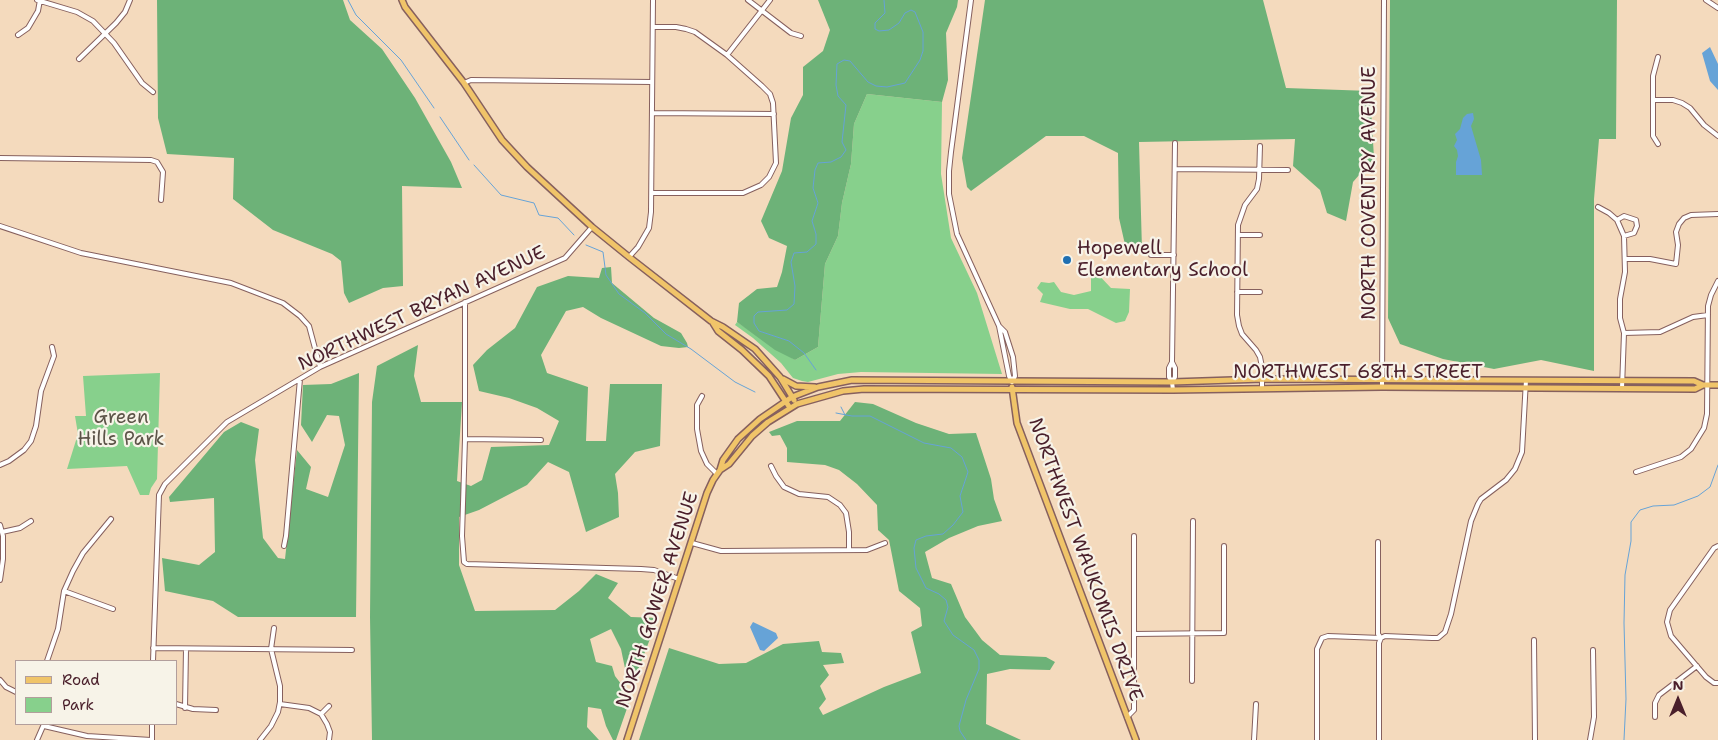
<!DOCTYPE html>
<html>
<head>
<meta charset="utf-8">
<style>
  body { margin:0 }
  #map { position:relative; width:1718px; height:740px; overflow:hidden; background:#f4dabd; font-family:"Shantell Sans",sans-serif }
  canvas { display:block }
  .legend { position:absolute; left:15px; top:660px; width:162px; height:65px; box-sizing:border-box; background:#f7f3e8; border:1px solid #b29e9c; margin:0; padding:6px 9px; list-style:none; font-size:15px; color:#4a1f2b }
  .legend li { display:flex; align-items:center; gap:10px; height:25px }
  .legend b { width:25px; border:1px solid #b29e9c }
  .north { position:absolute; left:1653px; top:675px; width:50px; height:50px; -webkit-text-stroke:4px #f7f3e8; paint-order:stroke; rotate:0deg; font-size:14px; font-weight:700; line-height:20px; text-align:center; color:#4a1f2b }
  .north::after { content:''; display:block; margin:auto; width:18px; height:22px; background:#4a1f2b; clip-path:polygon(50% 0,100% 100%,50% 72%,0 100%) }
</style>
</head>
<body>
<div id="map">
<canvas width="1718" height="740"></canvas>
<ul class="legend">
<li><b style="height:6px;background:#f0c469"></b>Road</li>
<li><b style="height:14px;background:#87d08c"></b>Park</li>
</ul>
<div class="north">N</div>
</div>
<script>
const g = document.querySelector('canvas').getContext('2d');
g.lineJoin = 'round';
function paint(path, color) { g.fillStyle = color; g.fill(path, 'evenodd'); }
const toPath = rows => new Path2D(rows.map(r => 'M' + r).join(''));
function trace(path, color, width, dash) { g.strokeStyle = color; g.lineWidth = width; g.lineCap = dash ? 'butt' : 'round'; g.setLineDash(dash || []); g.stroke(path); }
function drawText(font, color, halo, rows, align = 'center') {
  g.font = font + ' "Shantell Sans",sans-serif'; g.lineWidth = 4.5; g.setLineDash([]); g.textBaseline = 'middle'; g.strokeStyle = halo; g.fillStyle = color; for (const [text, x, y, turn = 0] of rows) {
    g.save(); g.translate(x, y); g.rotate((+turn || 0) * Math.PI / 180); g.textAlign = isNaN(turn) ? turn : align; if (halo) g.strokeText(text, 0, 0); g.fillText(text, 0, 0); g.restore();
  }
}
paint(toPath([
  [867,94,942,102,941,174,951,238,977,293,1002,374,861,372,838,374,808,382,802,381,793,378,781,363,753,338,735,325,737,322,795,360,818,347,825,264,838,236,842,203,851,164,854,124],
  [1094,270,1111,288,1130,289,1129,312,1125,321,1116,323,1088,309,1070,309,1040,302,1043,294,1037,288,1041,282,1049,283,1054,282,1061,292,1074,295,1091,291,1091,276],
  [160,373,157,479,151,488,149,495,140,495,127,466,67,469,78,434,75,416,86,416,83,376]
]), '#87d08c');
paint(toPath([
  [157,0,343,0,350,20,382,49,415,98,451,162,462,188,402,186,403,286,383,288,349,303,344,293,341,261,332,254,273,230,233,199,234,158,167,154,158,118],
  [818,0,958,0,957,7,946,33,948,80,942,102,867,94,854,124,851,164,842,203,838,236,825,264,818,347,795,360,775,350,737,322,739,303,757,289,777,287,782,272,787,246,769,238,761,221,782,171,791,118,803,95,803,67,823,51,830,30],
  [985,0,1263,0,1286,88,1370,91,1374,158,1353,182,1346,221,1327,213,1320,190,1293,166,1295,139,1139,142,1142,250,1126,249,1119,218,1118,153,1084,136,1046,136,971,191,967,187,962,158],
  [1390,0,1617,0,1616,139,1599,139,1594,199,1594,371,1541,360,1494,369,1443,359,1400,344,1388,318],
  [611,267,612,283,654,318,681,333,687,343,688,347,679,348,661,346,601,318,583,307,566,311,541,355,547,373,588,387,586,441,606,441,610,384,662,384,660,446,635,452,615,474,618,493,619,517,586,532,569,472,548,462,527,485,479,510,459,517,459,565,475,611,555,610,579,591,596,574,618,583,608,598,631,617,658,618,635,678,627,678,621,649,611,629,590,639,596,662,612,666,615,676,631,697,616,740,613,740,606,726,601,709,588,707,587,727,599,740,372,740,370,617,372,402,377,366,418,345,414,376,421,402,462,402,457,481,471,486,482,480,491,447,549,445,559,421,537,408,509,398,479,391,473,365,487,350,515,328,537,287,568,276,599,278,602,268],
  [359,373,356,617,238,617,213,601,165,591,162,558,199,565,215,552,214,498,170,502,169,497,224,432,241,422,259,429,255,460,263,538,278,558,285,559,297,450,311,467,306,489,328,497,345,445,339,416,327,415,312,442,301,425,303,385,331,384],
  [855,402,873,404,916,423,949,434,976,433,991,479,994,499,1002,521,978,526,949,538,925,552,932,578,951,584,965,617,982,640,1000,655,1046,657,1055,662,1050,670,1010,669,987,674,986,724,1021,740,639,740,669,648,719,664,746,663,783,644,819,641,822,652,841,653,844,663,823,665,829,675,820,686,826,699,819,708,823,715,884,687,921,673,911,632,922,626,920,608,899,591,889,540,878,530,877,505,857,484,839,470,825,465,787,462,787,448,780,435,772,436,769,432,797,421,840,421]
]), '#6db278');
paint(toPath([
  [1710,47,1718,64,1718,90,1710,81,1702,53],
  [1473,113,1474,119,1471,126,1481,160,1482,175,1456,175,1456,162,1458,156,1457,150,1454,146,1457,140,1455,134,1460,129,1463,118,1467,114],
  [753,622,776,633,778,638,764,651,760,650,750,627]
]), '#66a3d7');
trace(toPath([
  [348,0,356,15,401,60,434,108],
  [440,117,469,160],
  [474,165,501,195,534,203,539,215,558,218,574,235],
  [586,245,603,252,606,275,619,294,645,313,666,334,691,349,735,382,755,392],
  [816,370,804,353,789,341,759,331,754,323,754,316,758,312,787,310,794,304,795,286,791,262,794,253,807,252,816,244,816,234,812,221,818,203,813,188,815,170,818,163,831,162,841,157,846,150,842,142,846,105,838,96,836,85,837,64,844,60,850,61,868,82,876,86,887,87,905,83,920,60,923,51,923,32,915,12,911,10,905,13,899,23,889,30,879,31,875,29,875,23,885,13,884,0],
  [841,407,845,415],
  [836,413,852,416,870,416,924,443,951,448,962,457,968,472,960,496,963,512,953,525,943,534,926,536,916,540,914,548,916,568,926,588,939,594,946,600,948,607,944,621,953,635,974,650,979,660,979,669,966,700,959,726,960,731,966,740],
  [1624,740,1626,699,1624,623,1625,575,1631,541,1631,522,1640,510,1653,506,1674,505,1698,496,1710,487,1718,465]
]), '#66a3d7', 1);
const minor = toPath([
  [37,0,77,12,93,21,114,43,142,83,153,92],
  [748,0,791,33,801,36],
  [971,0,951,152,949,171,949,194,957,234,999,326,1009,376,1012,382],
  [1706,0,1718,8],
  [18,35,28,28,38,11,40,0],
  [727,55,770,0],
  [79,59,116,23,125,12,130,0],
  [464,83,471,80,652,82],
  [1653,100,1673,100,1682,103,1690,108,1704,125,1718,136],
  [652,113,774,114],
  [1658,144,1653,136,1653,76,1658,57],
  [1260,146,1259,179,1257,189,1245,205,1238,225,1237,315,1239,326,1242,334,1256,350,1260,357,1262,367,1262,387],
  [0,158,151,160,157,162,163,172,161,200],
  [1175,169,1288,170],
  [652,193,743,193,761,185,769,177,776,163,773,103,770,94,762,86,727,55,695,32,686,29,676,27,653,27],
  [1598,207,1609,213,1617,220,1624,236,1625,272,1620,299,1620,318,1624,333,1622,388],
  [1617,220,1624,216,1636,220,1637,226,1634,233,1624,236],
  [0,226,81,253,231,283,283,303,300,316,309,326,320,367],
  [1238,235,1260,235],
  [1151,255,1174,255],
  [629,257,638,247,649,228,651,212,653,0],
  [1625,259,1650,259,1676,264,1678,245,1676,232,1679,224,1684,218,1691,215,1718,214],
  [1237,292,1260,292],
  [465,302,465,439,462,536,464,562,467,564,641,569,654,570,679,579],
  [999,326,1005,332,1013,357,1015,376,1012,382],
  [1624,333,1660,332,1693,317,1708,315],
  [1172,362,1175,368,1175,377,1172,382],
  [1382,387,1384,0],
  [1173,390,1172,382,1169,377,1169,368,1172,362,1175,143],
  [702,396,697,405,697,429,701,451,707,464,717,474],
  [465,439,541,440],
  [0,465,9,461,24,450,31,441,36,426,41,391,54,356,52,347],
  [771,466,776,476,784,487,799,494,828,497,840,505,846,513,849,532,849,549],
  [1636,472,1681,457,1691,449,1704,428,1707,414,1708,306,1711,295,1718,281],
  [0,525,3,536,3,559,0,580],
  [2,532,20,528,31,521],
  [1378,542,1378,634,1381,638,1379,643,1379,740],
  [692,543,721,551,867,550,885,543],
  [284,546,286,536,300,379],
  [1718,546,1714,548,1670,610,1667,622,1671,636,1706,677,1714,683,1718,683],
  [64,591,113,609],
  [1134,634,1224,633,1224,546],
  [1534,640,1535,740],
  [153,648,352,650],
  [47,661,58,629,64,591,73,571,83,553,111,519],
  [153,661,159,495,165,484,227,422,320,367,565,258,592,227],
  [0,680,6,687,16,692],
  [1192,681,1193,521],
  [176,704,193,709,216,710],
  [280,704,309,708,321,714,327,724,330,732,329,740],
  [185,708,186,649],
  [321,714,329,706],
  [1127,717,1134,710,1134,536],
  [1655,717,1655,703,1659,695,1697,666],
  [44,726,87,736,151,740],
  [37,740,44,724],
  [152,740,152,724],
  [260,740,271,726,278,712,280,702,280,686,271,649,274,628],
  [1254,740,1256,704],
  [1317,740,1317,649,1322,638,1328,636,1381,638,1385,636,1432,638,1438,638,1445,632,1451,614,1471,521,1478,504,1481,499,1506,480,1515,469,1522,452,1526,380],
  [1590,740,1594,717,1593,650]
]);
const major = toPath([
  [402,0,405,7,464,83,502,140,527,167,592,227,629,257,711,321,723,327,755,349,780,377,794,400],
  [713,323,718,331,742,350,769,376,790,408],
  [783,379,796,386,815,387],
  [1012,387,1017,423,1136,740],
  [720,470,729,464,752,436,768,422,797,404,843,391,864,389,1173,390,1382,387,1695,389,1703,385,1718,385],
  [627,740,707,493,713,480,720,470,723,460,738,439,760,419,792,397,818,387,852,380,1172,382,1263,379,1694,381,1703,385]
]);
trace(minor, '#86605e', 6);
trace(major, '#86605e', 8);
trace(minor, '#fff', 4);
trace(major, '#f0c469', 5);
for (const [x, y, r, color] of [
  [1067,260,5,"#1f6fb2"]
]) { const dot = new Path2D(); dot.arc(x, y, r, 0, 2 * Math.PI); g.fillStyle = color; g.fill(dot); trace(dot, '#f7f3e8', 2); }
drawText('19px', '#4a1f2b', '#f7f3e8', [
  ["NORTH COVENTRY AVENUE",1370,193,-90],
  ["NORTHWEST BRYAN AVENUE",422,309,-25],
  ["NORTHWEST 68TH STREET",1358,373],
  ["NORTHWEST WAUKOMIS DRIVE",1085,560,70],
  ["NORTH GOWER AVENUE",658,600,-72]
]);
drawText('19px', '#4a1f2b', '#f7f3e8', [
  ["Hopewell",1077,249],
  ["Elementary School",1077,271]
], 'left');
drawText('19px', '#5c5448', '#f7f3e8', [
  ["Green",121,418],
  ["Hills Park",121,440]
]);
</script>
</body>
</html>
